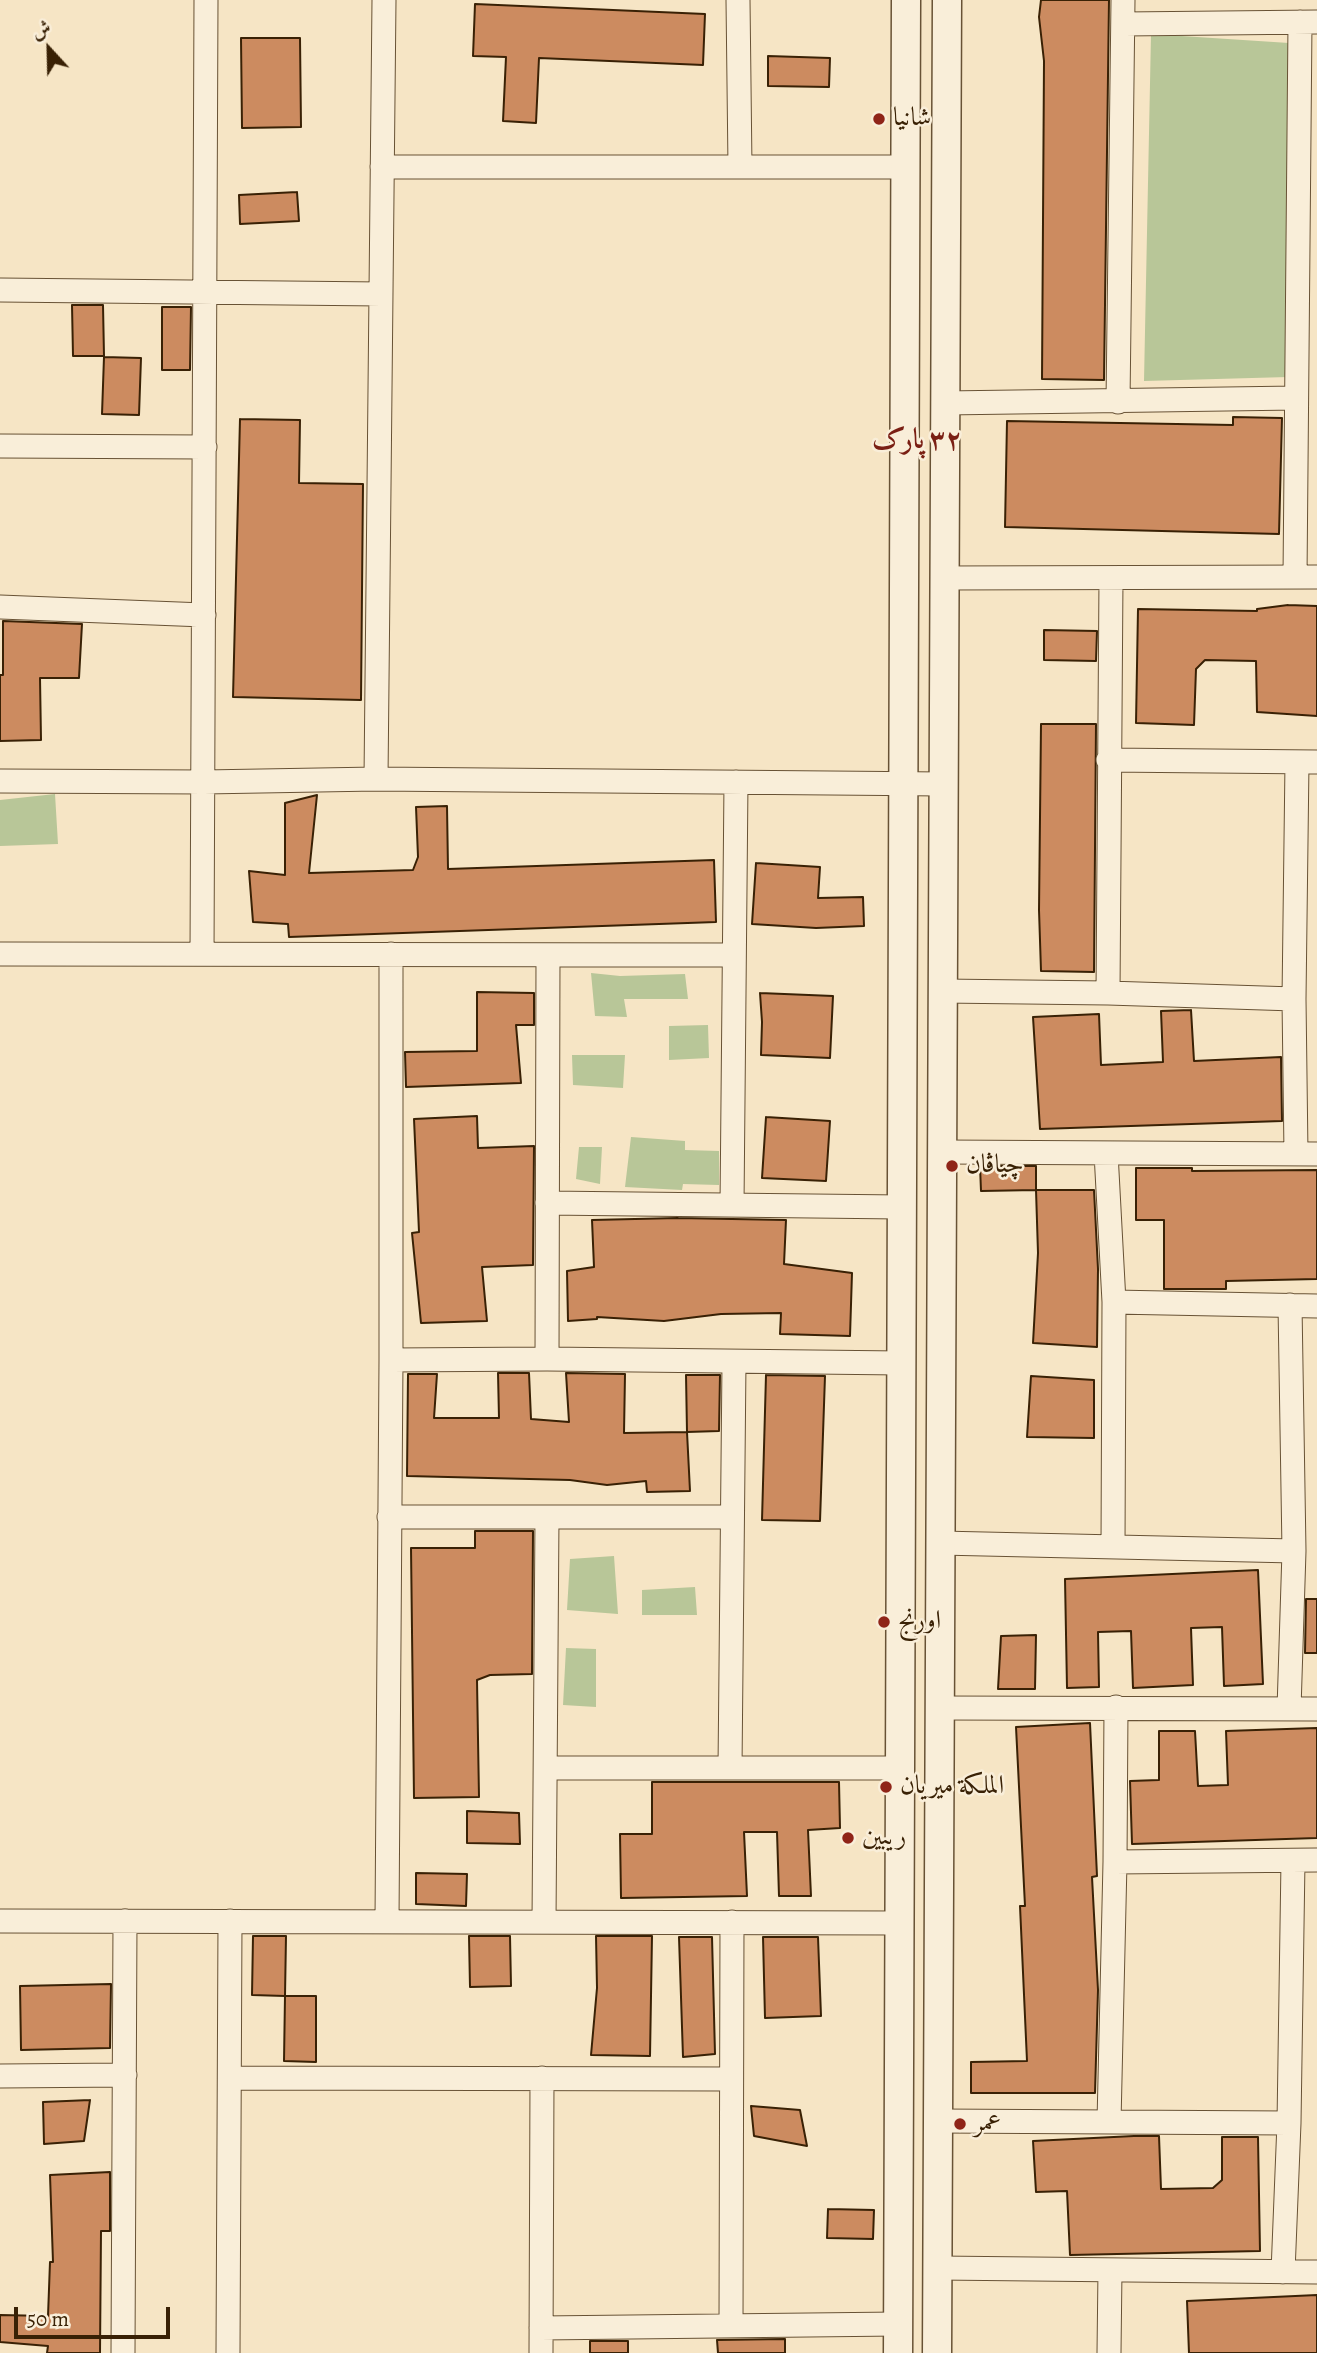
<!DOCTYPE html>
<html>
<head>
<meta charset="utf-8">
<style>
  body { margin:0 }
  #map { position:relative; width:1317px; height:2353px; overflow:hidden; background:#f6e5c5; font-family:Alegreya,Amiri,serif }
  canvas { display:block }
  .north { position:absolute; left:14px; top:14px; width:70px; height:70px; -webkit-text-stroke:5px #f9eed9; paint-order:stroke; rotate:338deg; font-size:19px; font-weight:700; line-height:28px; text-align:center; color:#392105 }
  .north::after { content:''; display:block; margin:auto; width:24px; height:32px; background:#392105; clip-path:polygon(50% 0,100% 100%,50% 72%,0 100%) }
  .scale { position:absolute; left:14px; top:2307px; width:156px; height:32px; box-sizing:border-box; border:4px solid #392105; border-top:0; padding-left:9px; font-size:21px; line-height:24px; white-space:nowrap; color:#392105; -webkit-text-stroke:5px #f9eed9; paint-order:stroke }
</style>
</head>
<body>
<div id="map">
<canvas width="1317" height="2353"></canvas>
<div class="north">ش</div>
<div class="scale">50 m</div>
</div>
<script>
const g = document.querySelector('canvas').getContext('2d');
g.lineJoin = 'round';
function paint(path, color) { g.fillStyle = color; g.fill(path, 'evenodd'); }
const toPath = rows => new Path2D(rows.map(r => 'M' + r).join(''));
function trace(path, color, width, dash) { g.strokeStyle = color; g.lineWidth = width; g.lineCap = dash ? 'butt' : 'round'; g.setLineDash(dash || []); g.stroke(path); }
function drawText(font, color, halo, rows, align = 'center') {
  g.font = font + ' Alegreya,Amiri,serif'; g.lineWidth = 5; g.setLineDash([]); g.textBaseline = 'middle'; g.strokeStyle = halo; g.fillStyle = color; for (const [text, x, y, turn = 0] of rows) {
    g.save(); g.translate(x, y); g.rotate((+turn || 0) * Math.PI / 180); g.textAlign = isNaN(turn) ? turn : align; if (halo) g.strokeText(text, 0, 0); g.fillText(text, 0, 0); g.restore();
  }
}
paint(toPath([
  [1151,34,1289,43,1288,377,1144,381],
  [55,794,58,844,0,846,0,800],
  [591,973,620,976,685,974,688,999,624,999,627,1017,595,1016],
  [708,1025,709,1058,669,1060,669,1026],
  [572,1055,625,1055,623,1088,573,1085],
  [631,1137,685,1141,685,1150,719,1151,719,1185,683,1184,682,1190,625,1187],
  [579,1147,602,1147,600,1184,576,1179],
  [614,1556,618,1614,567,1610,570,1559],
  [695,1587,697,1615,642,1615,642,1590],
  [566,1648,596,1649,596,1707,563,1705]
]), '#b8c698');
const building = toPath([
  [1041,0,1109,0,1104,380,1042,379,1044,61,1039,17,1041,0],
  [475,4,705,14,703,65,539,58,536,123,503,121,506,57,473,56,475,4],
  [241,38,300,38,301,127,242,128,241,38],
  [768,56,830,58,829,87,768,86,768,56],
  [297,192,299,221,240,224,239,195,297,192],
  [72,305,103,305,104,356,73,356,72,305],
  [162,307,191,307,190,370,162,370,162,307],
  [104,357,141,358,139,415,102,414,104,357],
  [1233,417,1282,418,1279,534,1005,527,1007,421,1233,425,1233,417],
  [240,419,300,420,299,483,363,484,361,700,233,697,240,419],
  [1288,605,1317,606,1317,716,1257,712,1256,661,1205,660,1196,669,1194,725,1136,723,1138,609,1257,611,1257,609,1288,605],
  [3,621,82,624,79,678,40,678,41,740,0,741,0,675,3,675,3,621],
  [1044,630,1097,631,1096,661,1044,660,1044,630],
  [1041,724,1096,724,1094,972,1041,971,1039,910,1041,724],
  [317,795,309,873,413,870,418,857,416,807,447,806,448,869,714,860,716,922,289,937,288,924,253,922,249,871,285,875,285,803,317,795],
  [756,863,820,867,818,898,863,897,864,926,816,928,752,924,756,863],
  [477,992,534,993,534,1025,516,1025,521,1083,406,1087,405,1052,477,1051,477,992],
  [760,993,833,996,830,1058,761,1055,762,1022,760,993],
  [1191,1010,1194,1061,1281,1057,1282,1121,1040,1129,1033,1017,1099,1014,1101,1065,1163,1062,1161,1011,1191,1010],
  [477,1116,478,1148,534,1146,533,1265,482,1267,487,1321,421,1323,412,1233,419,1232,414,1119,477,1116],
  [766,1117,830,1121,826,1181,762,1178,766,1117],
  [980,1166,1036,1166,1036,1190,1094,1190,1098,1269,1097,1347,1033,1343,1038,1253,1036,1190,981,1191,980,1166],
  [1136,1168,1192,1168,1192,1171,1317,1170,1317,1279,1226,1281,1226,1289,1164,1289,1164,1220,1136,1220,1136,1168],
  [678,1218,786,1220,784,1264,852,1273,850,1336,780,1334,781,1313,721,1314,664,1321,597,1317,597,1319,568,1321,567,1271,594,1267,592,1220,678,1218],
  [498,1373,529,1373,531,1419,569,1422,566,1373,625,1374,624,1433,687,1432,690,1491,647,1492,646,1481,607,1485,570,1480,407,1476,408,1374,437,1374,434,1418,499,1418,498,1373],
  [686,1375,720,1375,719,1431,687,1432,686,1375],
  [766,1375,825,1376,820,1521,762,1520,766,1375],
  [1031,1376,1094,1380,1094,1438,1027,1437,1031,1376],
  [475,1531,533,1531,532,1674,490,1675,477,1680,479,1797,414,1798,411,1548,475,1548,475,1531],
  [1258,1570,1263,1684,1224,1686,1222,1627,1191,1628,1193,1685,1133,1688,1131,1631,1098,1632,1099,1687,1067,1688,1065,1579,1258,1570],
  [1306,1599,1317,1599,1317,1653,1305,1653,1306,1599],
  [1036,1635,1035,1689,998,1689,1001,1636,1036,1635],
  [1090,1723,1097,1876,1092,1877,1098,1990,1095,2093,971,2093,971,2062,1027,2061,1020,1906,1025,1906,1016,1727,1090,1723],
  [1317,1728,1317,1838,1132,1844,1130,1781,1159,1780,1159,1731,1195,1731,1198,1786,1228,1785,1226,1731,1317,1728],
  [652,1782,839,1782,840,1828,808,1830,811,1896,779,1896,777,1832,744,1832,747,1896,621,1898,620,1834,652,1834,652,1782],
  [467,1811,519,1813,520,1844,467,1843,467,1811],
  [416,1873,467,1874,466,1906,416,1904,416,1873],
  [253,1936,286,1936,285,1996,252,1995,253,1936],
  [469,1936,510,1936,511,1986,470,1987,469,1936],
  [596,1936,652,1936,650,2056,591,2055,597,1988,596,1936],
  [679,1937,712,1937,715,2054,683,2057,679,1937],
  [763,1937,818,1937,821,2016,765,2018,763,1937],
  [111,1984,110,2048,21,2050,20,1986,111,1984],
  [285,1996,316,1996,316,2062,284,2061,285,1996],
  [90,2100,84,2141,44,2144,43,2102,90,2100],
  [751,2106,800,2110,807,2146,754,2136,751,2106],
  [1134,2136,1159,2136,1161,2189,1213,2188,1222,2180,1222,2137,1258,2137,1260,2251,1070,2255,1067,2191,1036,2192,1033,2141,1134,2136],
  [110,2172,110,2231,101,2231,100,2353,47,2353,48,2346,0,2342,0,2315,48,2316,50,2262,53,2262,50,2175,110,2172],
  [828,2209,874,2210,873,2239,827,2238,828,2209],
  [1317,2295,1317,2353,1189,2353,1187,2301,1317,2295],
  [785,2339,785,2353,718,2353,717,2340,785,2339],
  [590,2341,628,2341,628,2353,590,2353,590,2341]
]);
paint(building, '#cc8b60');
trace(building, '#392105', 2);
const minor = toPath([
  [738,0,740,167],
  [1124,24,1317,22],
  [382,167,905,167],
  [0,290,381,294],
  [1118,402,1123,0],
  [945,403,1296,398],
  [0,446,205,447],
  [1295,577,1300,22],
  [944,578,1317,577],
  [0,607,204,615],
  [1108,760,1317,762],
  [376,779,384,0],
  [0,781,204,782,376,779,943,784],
  [0,954,734,955],
  [202,954,206,0],
  [942,991,1108,993,1294,999],
  [1108,993,1111,578],
  [942,1152,1317,1154],
  [1106,1153,1114,1302,1113,1547],
  [1296,1154,1294,999,1297,762],
  [547,1203,901,1207],
  [732,1205,736,782],
  [1114,1302,1317,1306],
  [547,1359,548,955],
  [391,1360,547,1359,901,1363],
  [389,1517,732,1517],
  [940,1543,1294,1551],
  [939,1708,1317,1709],
  [1289,1709,1294,1551,1290,1305],
  [547,1768,899,1768],
  [730,1768,734,1362],
  [1115,1862,1317,1860],
  [0,1921,899,1923],
  [387,1921,391,1360,391,954],
  [544,1922,547,1517],
  [0,2076,125,2075],
  [230,2078,731,2079],
  [938,2121,1289,2123],
  [1109,2122,1115,1862,1116,1707],
  [938,2268,1317,2272],
  [1283,2272,1289,2123,1293,1861],
  [731,2324,732,1922],
  [541,2328,898,2324],
  [123,2353,125,1921],
  [228,2353,230,1921],
  [541,2353,542,2078],
  [1109,2353,1110,2270]
]);
const tertiary = toPath([
  [898,2353,906,0],
  [937,2353,947,0]
]);
trace(minor, '#685235', 25);
trace(tertiary, '#685235', 31);
trace(minor, '#f9eed9', 23);
trace(tertiary, '#f9eed9', 28);
for (const [x, y, r, color] of [
  [879,119,7,"#8f2418"],
  [952,1166,7,"#8f2418"],
  [884,1622,7,"#8f2418"],
  [886,1787,7,"#8f2418"],
  [848,1838,7,"#8f2418"],
  [960,2124,7,"#8f2418"]
]) { const dot = new Path2D(); dot.arc(x, y, r, 0, 2 * Math.PI); g.fillStyle = color; g.fill(dot); trace(dot, '#f9eed9', 2.5); }
drawText('26px', '#392105', '#f9eed9', [
  ["شانيا",893,119],
  ["چياڤان",966,1166],
  ["اورنج",898,1622],
  ["الملكة ميريان",900,1787],
  ["ريبين",862,1838],
  ["عمر",974,2124]
], 'left');
drawText('bold 28px', '#7a1f14', '#f9eed9', [
  ["٣٢ پارک",917,441]
]);
</script>
</body>
</html>
